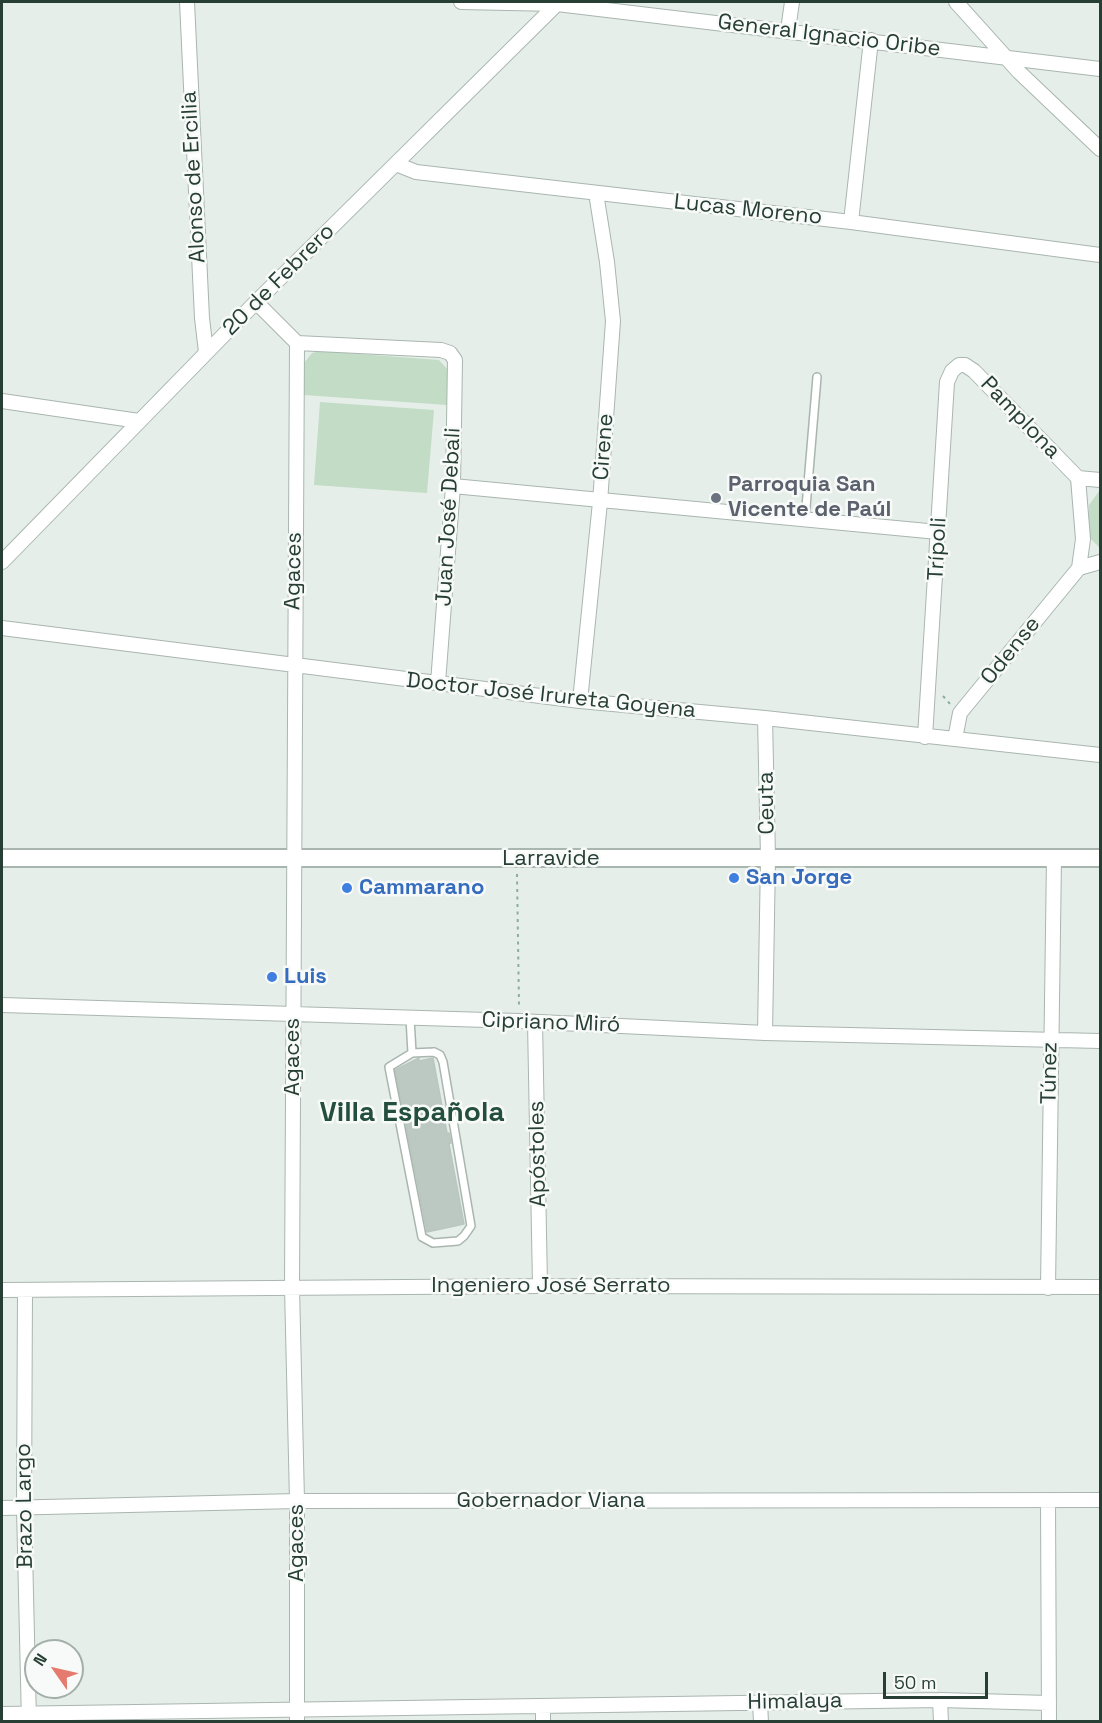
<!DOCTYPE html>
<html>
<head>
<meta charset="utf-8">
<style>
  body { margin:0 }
  #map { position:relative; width:1102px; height:1723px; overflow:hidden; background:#e6eee9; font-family:"Space Grotesk",sans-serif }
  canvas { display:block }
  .frame { position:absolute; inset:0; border:3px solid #273e35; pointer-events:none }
  .north { position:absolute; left:24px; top:1639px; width:60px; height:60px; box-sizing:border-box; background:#f7faf8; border:2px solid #a4afaa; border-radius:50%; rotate:304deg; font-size:16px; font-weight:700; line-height:24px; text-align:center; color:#273e35 }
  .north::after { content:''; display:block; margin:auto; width:21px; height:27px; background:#e47b6e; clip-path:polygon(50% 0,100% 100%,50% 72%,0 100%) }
  .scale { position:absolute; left:883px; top:1672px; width:105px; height:27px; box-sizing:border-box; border:3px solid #273e35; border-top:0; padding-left:8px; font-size:18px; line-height:21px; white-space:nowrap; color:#273e35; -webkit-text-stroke:4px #f7faf8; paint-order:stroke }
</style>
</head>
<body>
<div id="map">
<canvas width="1102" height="1723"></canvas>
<div class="frame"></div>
<div class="north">N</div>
<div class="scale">50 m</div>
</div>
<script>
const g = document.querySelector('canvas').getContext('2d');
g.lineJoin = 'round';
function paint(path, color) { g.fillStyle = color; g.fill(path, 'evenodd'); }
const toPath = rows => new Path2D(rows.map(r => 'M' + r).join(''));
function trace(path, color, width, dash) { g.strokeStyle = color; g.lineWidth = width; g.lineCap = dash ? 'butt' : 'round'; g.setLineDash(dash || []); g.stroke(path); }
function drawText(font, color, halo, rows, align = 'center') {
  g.font = font + ' "Space Grotesk",sans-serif'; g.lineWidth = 5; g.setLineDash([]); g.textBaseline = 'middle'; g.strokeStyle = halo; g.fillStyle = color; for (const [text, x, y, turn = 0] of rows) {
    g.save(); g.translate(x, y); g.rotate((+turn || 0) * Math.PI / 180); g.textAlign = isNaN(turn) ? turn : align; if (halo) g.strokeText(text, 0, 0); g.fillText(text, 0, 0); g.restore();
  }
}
paint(toPath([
  [319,351,439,360,448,370,447,405,304,395,304,363,312,353],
  [320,402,434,410,427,493,314,485],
  [1100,490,1100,548,1091,539,1089,532,1089,505]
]), '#c2dcc5');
const building = toPath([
  [419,1058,419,1061,433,1058,447,1133,449,1133,451,1143,449,1144,464,1224,427,1232,395,1070,419,1058]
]);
paint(building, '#bcc8c2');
trace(building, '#b9c7bf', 1.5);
const service = toPath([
  [805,519,817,377],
  [410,1018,412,1053],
  [434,1052,440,1055,443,1062,471,1226,464,1236,458,1241,433,1243,422,1237,389,1067,412,1053,434,1052]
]);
const minor = toPath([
  [187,2,202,318,206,352],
  [461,2,557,4,1100,69],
  [956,2,1019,72,1100,149],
  [788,30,792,2],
  [396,164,416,172,851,222,1100,255],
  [851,222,871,40],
  [256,302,297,343,292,1287,297,1501,297,1722],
  [297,343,441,350,450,353,455,360,453,486,438,683],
  [2,401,139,421],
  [1078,478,1083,539,1079,568],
  [453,486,938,532],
  [2,562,256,302,559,2],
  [2,628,580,701,765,718,1100,755],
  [580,701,600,502,613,321,607,262,596,193],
  [925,737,947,382,952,371,959,365,965,365,974,371,1078,478,1100,480],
  [955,739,960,713,1079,568,1100,562],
  [2,1005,519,1021,765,1033,1100,1041],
  [535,1022,540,1286],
  [765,1033,768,858,765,718],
  [1048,1288,1054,858],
  [2,1290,540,1286,1100,1287],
  [25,1290,24,1508,29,1722],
  [1048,1501,1049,1722],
  [2,1508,297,1501,1100,1500],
  [940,1700,941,1722],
  [760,1703,761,1722],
  [543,1706,543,1722],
  [2,1714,940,1700,1049,1703]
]);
const tertiary = toPath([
  [2,858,1100,858]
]);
trace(service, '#a9b6af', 10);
trace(minor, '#a9b6af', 16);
trace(tertiary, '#a9b6af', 20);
trace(toPath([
  [943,696,951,705],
  [517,874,519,1006]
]), '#8aae9e', 2, [3, 4.5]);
trace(service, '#fff', 7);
trace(minor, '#fff', 14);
trace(tertiary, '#fff', 16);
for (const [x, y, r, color] of [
  [716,498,6,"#6b7280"],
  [734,878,6,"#3f7fe0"],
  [347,888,6,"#3f7fe0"],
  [272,977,6,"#3f7fe0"]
]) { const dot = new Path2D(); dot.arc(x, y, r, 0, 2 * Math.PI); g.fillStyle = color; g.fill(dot); trace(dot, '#f7faf8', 2); }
drawText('22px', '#273e35', '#f7faf8', [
  ["General Ignacio Oribe",829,36,7],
  ["Alonso de Ercilia",194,177,-93],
  ["Lucas Moreno",748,210,6],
  ["20 de Febrero",279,280,-45],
  ["Pamplona",1020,418,46],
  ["Cirene",604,447,-86],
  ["Juan José Debali",449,517,-87],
  ["Trípoli",938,549,-87],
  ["Agaces",294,571,-89],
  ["Odense",1011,651,-51],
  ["Doctor José Irureta Goyena",551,696,6],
  ["Ceuta",767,803,-91],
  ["Larravide",551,859],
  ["Cipriano Miró",551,1023,2],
  ["Agaces",293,1057,-90],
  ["Túnez",1050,1073,-89],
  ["Apóstoles",538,1154,-91],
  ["Ingeniero José Serrato",551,1286],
  ["Gobernador Viana",551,1501],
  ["Brazo Largo",25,1506,-91],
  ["Agaces",297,1543,-90],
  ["Himalaya",795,1702,-1]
]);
drawText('bold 22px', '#5b616d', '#f7faf8', [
  ["Parroquia San",728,485],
  ["Vicente de Paúl",728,510]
], 'left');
drawText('bold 22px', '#366cbe', '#f7faf8', [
  ["San Jorge",746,878],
  ["Cammarano",359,888],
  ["Luis",284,977]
], 'left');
drawText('bold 28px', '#244e3e', '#f7faf8', [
  ["Villa Española",412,1113]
]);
</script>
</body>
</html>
